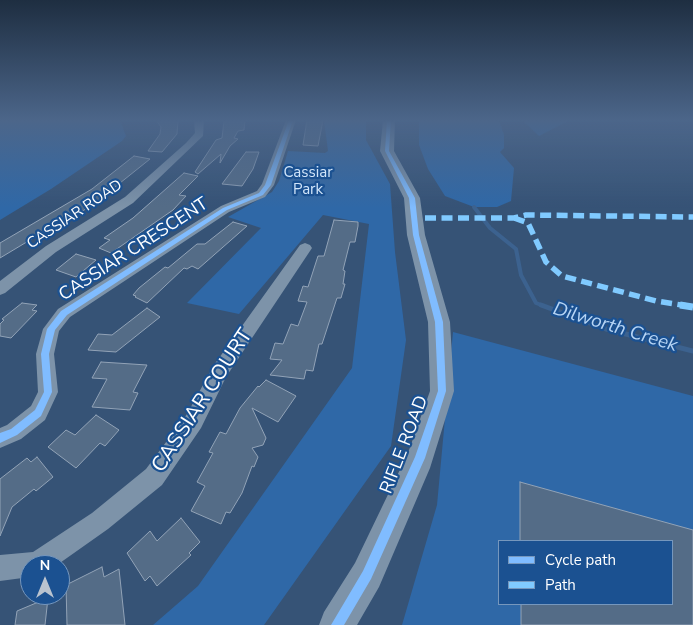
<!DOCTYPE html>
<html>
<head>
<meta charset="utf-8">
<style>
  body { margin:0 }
  #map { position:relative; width:693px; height:625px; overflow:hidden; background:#365376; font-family:"Nunito Sans",sans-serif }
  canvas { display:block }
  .legend { position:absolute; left:498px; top:540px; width:175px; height:65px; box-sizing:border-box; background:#1b5191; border:1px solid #7697bd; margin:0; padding:6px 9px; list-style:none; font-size:15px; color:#fff }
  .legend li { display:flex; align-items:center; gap:10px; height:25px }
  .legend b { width:25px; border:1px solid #7697bd }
  .north { position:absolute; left:20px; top:555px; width:50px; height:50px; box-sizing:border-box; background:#1b5191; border:1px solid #7697bd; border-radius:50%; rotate:0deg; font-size:14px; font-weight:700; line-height:20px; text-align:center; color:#fff }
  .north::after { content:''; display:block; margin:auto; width:18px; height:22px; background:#b9c3cf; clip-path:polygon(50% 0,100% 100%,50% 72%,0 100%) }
</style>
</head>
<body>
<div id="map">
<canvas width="693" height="625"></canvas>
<ul class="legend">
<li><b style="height:6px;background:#80bcff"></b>Cycle path</li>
<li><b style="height:6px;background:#80caff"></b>Path</li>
</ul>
<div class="north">N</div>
</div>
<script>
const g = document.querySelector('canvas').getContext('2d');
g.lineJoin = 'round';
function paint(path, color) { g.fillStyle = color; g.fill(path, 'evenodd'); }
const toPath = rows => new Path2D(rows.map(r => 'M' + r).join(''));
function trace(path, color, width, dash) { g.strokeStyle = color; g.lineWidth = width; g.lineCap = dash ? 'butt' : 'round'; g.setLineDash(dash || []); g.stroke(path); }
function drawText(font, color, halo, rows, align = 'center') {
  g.font = font + ' "Nunito Sans",sans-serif'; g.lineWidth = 4.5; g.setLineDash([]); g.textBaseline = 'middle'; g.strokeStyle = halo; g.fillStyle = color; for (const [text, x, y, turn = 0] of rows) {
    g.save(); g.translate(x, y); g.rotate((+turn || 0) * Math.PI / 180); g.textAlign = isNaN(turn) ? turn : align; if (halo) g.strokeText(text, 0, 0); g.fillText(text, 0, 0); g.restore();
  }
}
paint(toPath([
  [0,120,120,120,126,136,122,141,51,189,0,220],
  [324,120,366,120,366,140,390,184,395,252,406,340,391,446,264,625,153,625,198,586,352,368,369,224,323,215,239,314,187,303,261,228,228,217,272,192,279,181,288,151,325,153,328,151],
  [419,120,499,120,504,135,504,148,500,152,514,168,511,201,497,207,474,207,445,196,428,169,419,145],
  [522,120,570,120,539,136],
  [453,332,693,396,693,625,402,625,437,505],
  [499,541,672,541,672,604,499,604]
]), '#2f68a7');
trace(toPath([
  [474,207,490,228,516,249,521,275,536,303,544,306]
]), '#3c628f', 4);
trace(toPath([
  [541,305,606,329,693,351]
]), '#3c628f', 5);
const building = toPath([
  [156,120,178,120,177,134,162,152,148,151,160,134,161,127,156,120],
  [245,120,244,130,238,131,234,138,238,139,230,146,220,163,221,154,198,174,195,172,216,140,222,138,224,121,245,120],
  [307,120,323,120,318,146,303,145,307,120],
  [246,152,259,152,253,169,242,186,222,184,246,152],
  [134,156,150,159,95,203,81,212,70,216,0,258,0,243,92,189,134,156],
  [184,173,198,176,179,195,186,196,173,210,111,253,99,248,110,240,104,238,133,218,184,173],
  [334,220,358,222,358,226,355,242,350,242,343,270,345,271,343,284,345,284,341,298,337,298,322,344,319,344,313,371,306,370,304,379,270,375,282,360,270,359,275,343,283,344,291,324,298,326,307,302,298,301,303,286,308,287,318,256,324,256,334,220],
  [233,222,247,226,198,269,192,266,187,269,184,268,147,303,135,297,136,296,133,295,139,288,165,267,168,268,197,244,205,244,233,222],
  [76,254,96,260,76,277,56,270,76,254],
  [22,303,37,305,32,310,37,311,11,338,0,336,0,324,4,320,2,319,22,303],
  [147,308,160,317,116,352,88,350,98,334,112,335,147,308],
  [101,362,147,365,133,392,138,393,130,410,92,407,107,379,92,378,101,362],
  [266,380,296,396,278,422,252,408,266,438,263,445,252,448,258,457,254,467,252,466,242,493,230,513,226,512,221,524,191,511,205,486,197,482,213,453,209,452,220,432,226,434,240,408,258,386,259,387,266,380],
  [96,415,119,430,105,446,100,443,76,468,48,447,66,430,75,435,96,415],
  [37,457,53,477,36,491,34,489,12,507,0,536,0,479,27,458,31,462,37,457],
  [520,482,693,530,693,625,521,625,521,604,672,604,672,541,520,541,520,482],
  [181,518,200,542,189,553,191,555,157,586,150,576,145,581,127,553,150,531,157,541,181,518],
  [102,567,104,577,119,569,125,625,67,625,66,585,102,567],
  [48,598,45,625,15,625,17,611,48,598]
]);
paint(building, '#546c87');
trace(building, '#92a3b7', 1);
paint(toPath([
  [194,120,204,120,203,136,133,203,56,252,5,293,0,295,0,281,46,246,125,197,186,143,195,133,194,120],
  [286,120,296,120,274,185,265,197,229,212,70,317,59,331,54,354,58,392,45,420,21,439,0,448,0,428,7,425,31,406,38,392,36,354,43,329,58,309,221,206,257,191,262,184,286,120],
  [305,243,310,245,312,248,226,377,201,428,162,485,108,529,57,565,30,565,30,577,0,581,0,555,33,552,92,513,146,469,187,414,214,365,300,245,305,243]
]), '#7d93a9');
paint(toPath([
  [383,120,395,120,394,151,420,198,425,235,450,322,454,391,430,468,379,587,357,625,319,625,324,612,355,563,408,453,430,391,428,322,407,235,404,198,380,151,383,120]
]), '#7d93a9');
trace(toPath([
  [425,218,514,218,526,215,693,217],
  [514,218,528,223,546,262,562,276,656,301,688,306]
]), '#80caff', 5.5, [11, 5.5]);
trace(toPath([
  [680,305,693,307]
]), '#80caff', 7, [14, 7]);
paint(toPath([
  [289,120,293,120,271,185,263,195,227,210,67,315,55,330,49,354,52,392,41,416,17,435,0,443,0,433,11,429,35,410,44,392,41,354,47,329,61,311,223,208,259,193,265,185,289,120],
  [387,120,391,120,389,151,415,198,419,235,443,322,446,391,425,458,371,579,344,625,331,625,363,571,415,457,438,391,435,322,413,235,409,198,385,151,387,120]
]), '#80bcff');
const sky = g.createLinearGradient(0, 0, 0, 208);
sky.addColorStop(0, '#1e2e41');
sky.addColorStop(0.58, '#4c668a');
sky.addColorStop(1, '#4c668a00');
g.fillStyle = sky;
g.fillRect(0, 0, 693, 208);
drawText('15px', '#d1e5fa', '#1b5191', [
  ["Cassiar",308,173],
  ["Park",308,190]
]);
drawText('15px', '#fff', '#1b5191', [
  ["CASSIAR ROAD",75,215,-34]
]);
drawText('18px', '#fff', '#1b5191', [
  ["CASSIAR CRESCENT",134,250,-33],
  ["RIFLE ROAD",405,445,-69]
]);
drawText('italic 19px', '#b7d5f5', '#1b5191', [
  ["Dilworth Creek",615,328,17]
]);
drawText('21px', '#fff', '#1b5191', [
  ["CASSIAR COURT",203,401,-57]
]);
</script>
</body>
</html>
